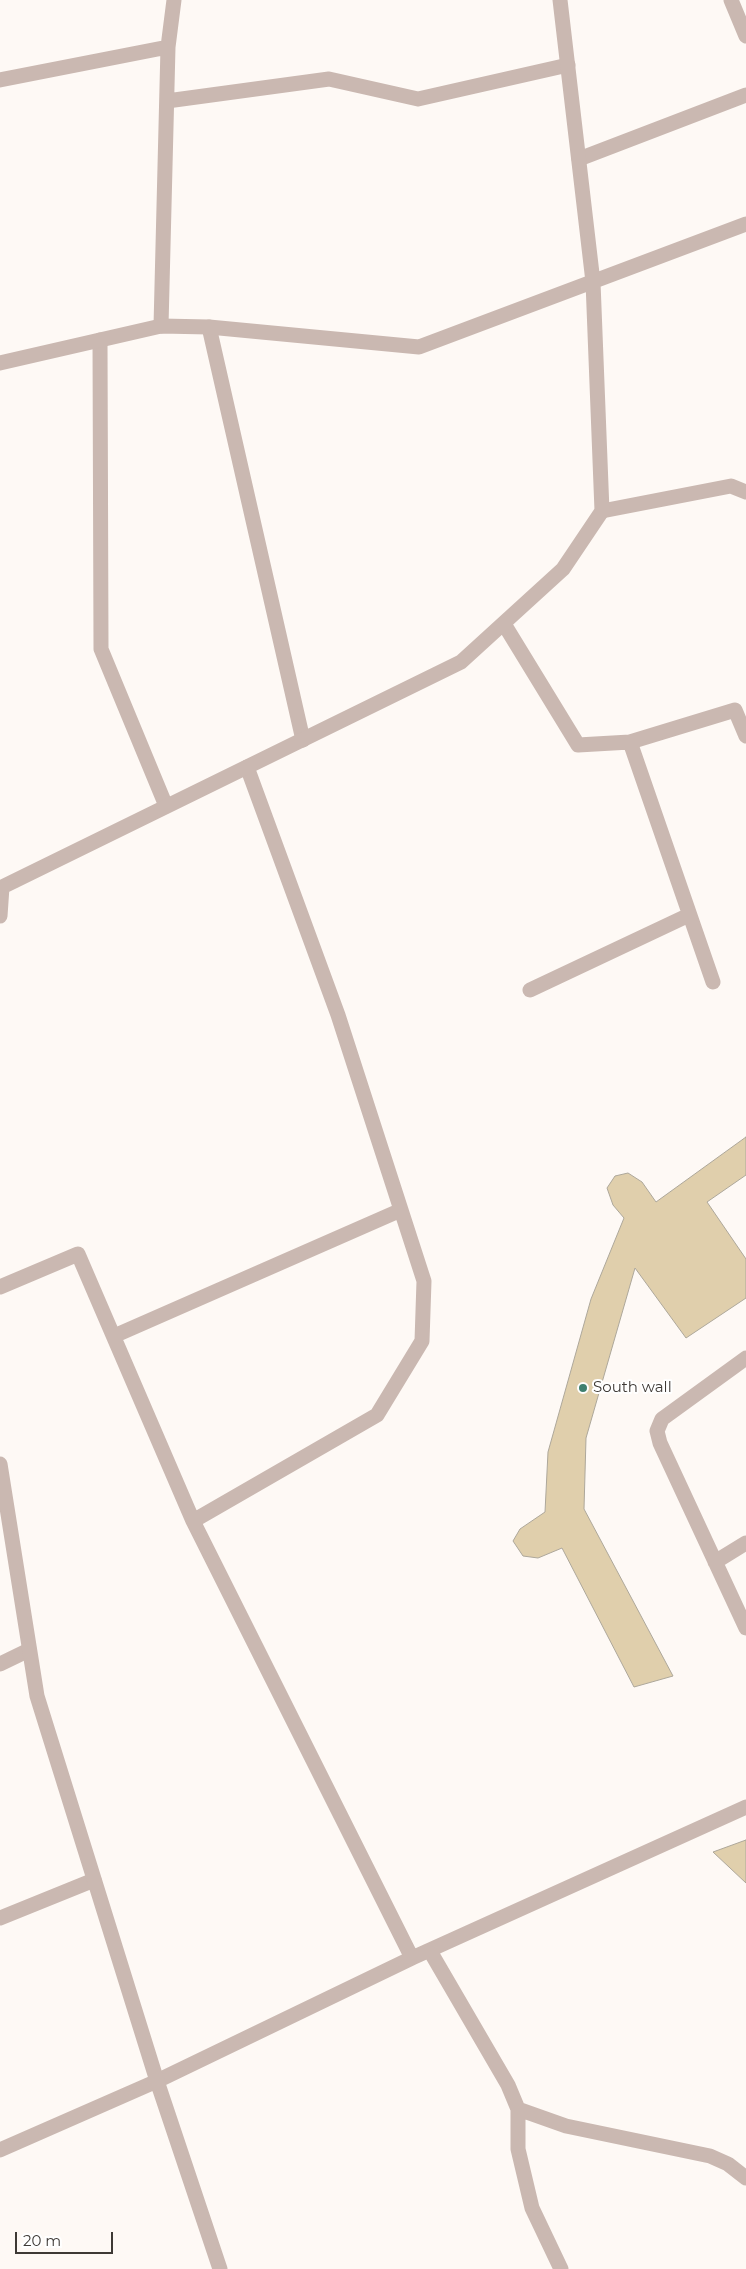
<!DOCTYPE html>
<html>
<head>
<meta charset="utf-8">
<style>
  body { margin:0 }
  #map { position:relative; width:746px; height:2269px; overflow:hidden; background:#fef9f5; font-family:Montserrat,sans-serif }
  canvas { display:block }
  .scale { position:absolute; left:15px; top:2232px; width:98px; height:22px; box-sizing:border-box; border:2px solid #3e3935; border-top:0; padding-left:6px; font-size:15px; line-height:18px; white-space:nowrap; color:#3e3935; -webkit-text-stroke:4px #fff; paint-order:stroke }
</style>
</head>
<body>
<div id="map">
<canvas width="746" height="2269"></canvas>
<div class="scale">20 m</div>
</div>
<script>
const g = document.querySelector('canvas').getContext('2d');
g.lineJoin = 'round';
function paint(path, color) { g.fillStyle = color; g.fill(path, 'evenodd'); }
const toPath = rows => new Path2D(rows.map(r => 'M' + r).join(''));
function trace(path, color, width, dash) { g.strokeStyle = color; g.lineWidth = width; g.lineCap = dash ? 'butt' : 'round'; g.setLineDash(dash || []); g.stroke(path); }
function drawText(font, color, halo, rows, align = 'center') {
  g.font = font + ' Montserrat,sans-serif'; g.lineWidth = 4; g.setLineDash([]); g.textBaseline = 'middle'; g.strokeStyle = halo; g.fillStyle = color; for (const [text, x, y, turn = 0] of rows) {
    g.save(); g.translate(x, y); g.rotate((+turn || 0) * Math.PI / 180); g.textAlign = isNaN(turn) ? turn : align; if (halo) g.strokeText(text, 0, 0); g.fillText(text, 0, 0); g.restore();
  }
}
const building = toPath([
  [746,1137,746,1175,707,1202,746,1259,746,1298,686,1338,635,1268,586,1438,584,1509,673,1676,634,1687,562,1548,538,1558,523,1556,513,1541,520,1529,545,1512,548,1452,591,1299,624,1218,613,1205,607,1188,615,1176,628,1173,642,1182,656,1202,746,1137],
  [746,1840,746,1883,713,1852,746,1840]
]);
paint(building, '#e0cfac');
trace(building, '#ada79a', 1);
trace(toPath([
  [731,0,746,36],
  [0,80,168,47],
  [167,101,329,79,418,99,568,65],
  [579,159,746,95],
  [161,326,168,47,174,0],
  [209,327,303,740],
  [100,340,101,649,166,806],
  [602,511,731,486,746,492],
  [504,624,578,745,630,742,735,710,746,736],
  [630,742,713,982],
  [530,990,689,915],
  [0,1287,78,1254,193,1521,412,1958],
  [114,1336,401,1210],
  [746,1358,662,1419,657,1431,660,1443,746,1628],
  [193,1521,377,1415,422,1341,424,1281,338,1015,247,767],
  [715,1562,746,1543],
  [0,1664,29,1650],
  [0,1918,94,1880],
  [430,1951,508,2085,518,2109,566,2126,710,2156,728,2164,746,2178],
  [157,2081,412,1958,746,1807],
  [518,2109,518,2149,532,2208,561,2269]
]), '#cab8b1', 15);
trace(toPath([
  [0,363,161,326,209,327,419,347,746,224],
  [0,916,2,887,461,662,563,569,602,511,593,282,560,0],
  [0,1464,37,1696,157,2081,220,2269],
  [0,2150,157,2081]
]), '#cab8b1', 15);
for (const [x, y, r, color] of [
  [583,1388,5,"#3e7f6f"]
]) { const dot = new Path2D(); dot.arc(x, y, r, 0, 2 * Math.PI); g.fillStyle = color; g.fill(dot); trace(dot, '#fff', 2); }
drawText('15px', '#3e3935', '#fff', [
  ["South wall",593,1388]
], 'left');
</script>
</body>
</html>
